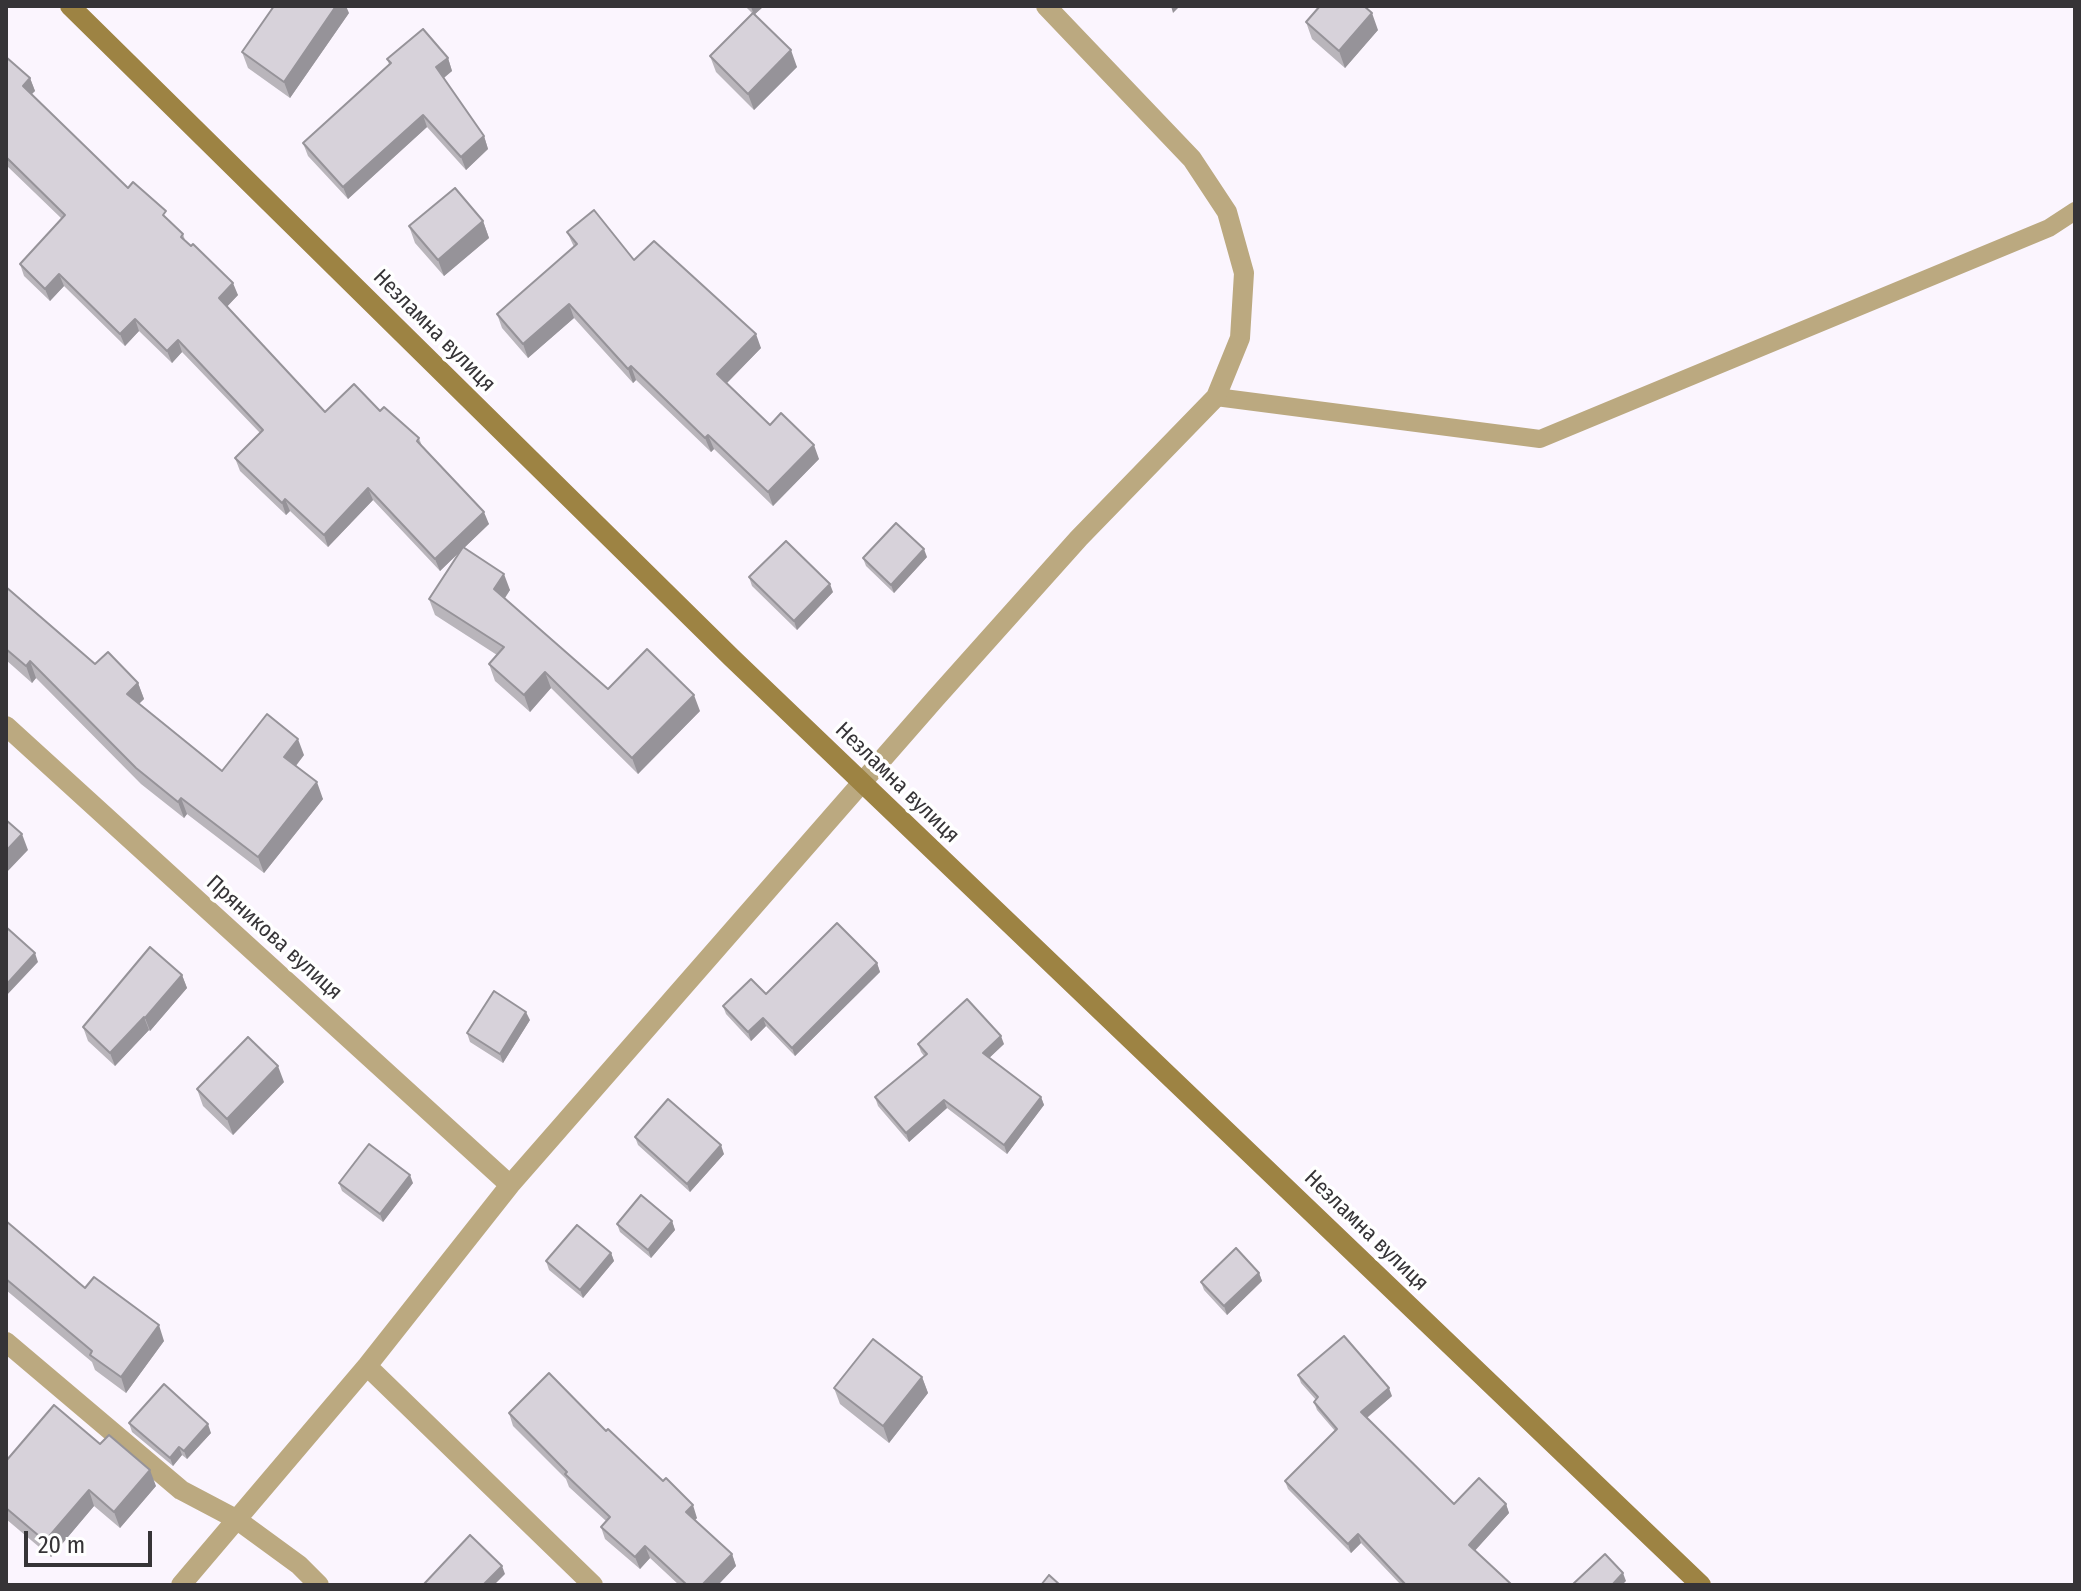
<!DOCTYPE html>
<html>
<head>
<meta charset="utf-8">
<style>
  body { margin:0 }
  #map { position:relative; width:2081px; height:1591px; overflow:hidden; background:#fbf5fe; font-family:"Fira Sans Condensed",sans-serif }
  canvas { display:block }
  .frame { position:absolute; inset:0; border:8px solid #363437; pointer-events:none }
  .scale { position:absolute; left:24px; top:1531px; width:128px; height:36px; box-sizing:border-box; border:4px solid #363437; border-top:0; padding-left:10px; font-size:24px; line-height:28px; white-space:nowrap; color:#363437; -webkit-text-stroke:6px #fff; paint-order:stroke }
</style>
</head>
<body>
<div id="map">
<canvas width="2081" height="1591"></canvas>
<div class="frame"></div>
<div class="scale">20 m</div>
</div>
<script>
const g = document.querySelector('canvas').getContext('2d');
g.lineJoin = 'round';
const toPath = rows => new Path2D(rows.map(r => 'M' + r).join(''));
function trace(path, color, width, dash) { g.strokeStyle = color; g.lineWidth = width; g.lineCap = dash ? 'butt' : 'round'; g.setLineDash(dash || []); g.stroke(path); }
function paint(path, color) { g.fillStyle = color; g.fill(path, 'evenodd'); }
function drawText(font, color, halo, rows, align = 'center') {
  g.font = font + ' "Fira Sans Condensed",sans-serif'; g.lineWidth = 7; g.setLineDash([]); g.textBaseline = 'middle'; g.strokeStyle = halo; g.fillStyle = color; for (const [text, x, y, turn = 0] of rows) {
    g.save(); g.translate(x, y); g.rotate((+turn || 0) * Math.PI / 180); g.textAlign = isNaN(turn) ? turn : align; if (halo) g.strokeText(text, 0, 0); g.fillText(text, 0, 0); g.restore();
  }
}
trace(toPath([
  [1216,397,1540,439,2049,228,2075,211]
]), '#bba980', 18);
trace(toPath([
  [6,726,510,1185],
  [6,1342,181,1490,236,1519,299,1565,319,1585],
  [367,1366,593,1585],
  [181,1585,367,1366,510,1185,935,699,1079,538,1216,397,1240,338,1244,273,1227,212,1192,159,1046,6]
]), '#bba980', 20);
trace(toPath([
  [70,6,732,658,1701,1585]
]), '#9d8343', 20);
paint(toPath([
  [745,6,764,6,755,14,797,67,754,110,716,72,710,56,752,13],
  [349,13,290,98,248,68,242,52],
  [1306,22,1378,30,1345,68,1312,39],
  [6,57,30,78,35,91,31,94,128,188,170,222,183,234,185,240,238,295,227,306,325,412,380,411,419,438,422,446,489,524,464,548,510,590,504,598,608,689,700,711,638,774,551,688,530,712,495,681,489,664,497,655,435,615,429,599,460,551,440,571,373,500,328,547,290,511,286,515,240,471,235,458,260,433,182,352,172,363,139,331,125,346,64,286,50,301,24,276,20,264,62,219,6,165],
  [448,58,452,71,444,78,484,136,488,149,466,170,427,127,348,199,308,156,303,143,389,64,387,59],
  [483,221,489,238,444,276,415,243,409,226],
  [567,232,634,260,761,348,727,383,770,425,819,459,773,506,714,449,711,452,636,380,633,383,574,318,528,358,502,328,497,314,574,247],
  [927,557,894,593,866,566,863,558],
  [749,577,833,592,797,630,752,586],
  [6,587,95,664,138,683,144,699,139,704,222,771,304,755,296,766,323,799,264,873,187,814,184,818,141,784,36,678,32,683,6,660],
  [877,963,880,972,795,1056,766,1026,751,1041,726,1014,723,1006],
  [182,975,187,988,150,1031,149,1030,115,1066,88,1041,83,1027],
  [530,1020,503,1063,470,1042,467,1033],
  [918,1044,1004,1044,989,1058,1041,1097,1044,1105,1007,1154,947,1108,909,1142,878,1106,875,1097,924,1056,921,1052],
  [284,1082,233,1135,203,1106,197,1089],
  [635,1137,724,1154,690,1192,638,1145],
  [339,1183,413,1183,383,1222,342,1191],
  [6,1221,85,1288,164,1341,126,1393,95,1370,92,1362,6,1290],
  [672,1221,675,1230,651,1258,620,1232,617,1224],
  [611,1253,614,1261,583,1298,549,1270,546,1261],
  [1259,1273,1262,1281,1227,1315,1204,1290,1201,1282],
  [1298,1375,1392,1396,1367,1418,1454,1504,1506,1504,1509,1513,1474,1551,1512,1585,1401,1585,1361,1543,1351,1553,1288,1489,1285,1481,1335,1431,1317,1410,1314,1402,1316,1400,1301,1383],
  [922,1377,928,1393,889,1443,840,1404,834,1388],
  [509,1413,606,1431,697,1518,695,1520,732,1554,736,1566,718,1585,679,1585,650,1558,640,1569,605,1539,601,1527,606,1521,569,1487,566,1479,513,1426],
  [129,1423,211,1433,187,1459,182,1455,173,1466,132,1432],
  [100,1444,156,1486,120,1528,94,1506,51,1557,6,1519,6,1461]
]), '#b9b5bb');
paint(toPath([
  [336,6,346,6,349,13,290,98,284,82],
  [752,6,764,6,754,15,751,7],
  [1171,6,1180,6,1173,13],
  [1372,13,1378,30,1345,68,1339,51],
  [791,50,797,67,754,110,748,94],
  [448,58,452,71,441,80,436,67],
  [30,78,35,91,27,99,23,86],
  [423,115,427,127,348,199,343,187],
  [484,136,488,149,466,170,461,157],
  [483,221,489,238,444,276,438,260],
  [59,274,64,286,50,301,45,289],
  [233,283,238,295,224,310,219,298],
  [569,304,574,318,528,358,523,344],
  [135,319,139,331,125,346,120,334],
  [756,334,761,348,722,388,717,374],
  [178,340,182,352,172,363,167,351],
  [631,366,636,380,633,383,628,369],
  [708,435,714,449,711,452,705,438],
  [814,445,819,459,773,506,768,492],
  [368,488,373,500,328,547,324,535],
  [285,499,290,511,286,515,282,503],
  [484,512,489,524,440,571,435,559],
  [924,549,927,557,894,593,891,585],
  [504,574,510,590,500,606,494,589],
  [830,584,833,592,797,630,794,621],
  [30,661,36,678,32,683,26,666],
  [545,672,551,688,530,712,524,695],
  [138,683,144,699,132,710,127,694],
  [694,695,700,711,638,774,632,758],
  [298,739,304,755,290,773,284,757],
  [317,782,323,799,264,873,258,857],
  [181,798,187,814,184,818,178,802],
  [22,834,28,850,6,873,6,851],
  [35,953,38,962,6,996,6,985],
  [877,963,880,972,795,1056,792,1048],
  [182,975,187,988,150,1031,145,1018],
  [526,1012,530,1020,503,1063,500,1054],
  [144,1017,149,1030,115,1066,110,1053],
  [763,1018,766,1026,751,1041,748,1032],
  [1001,1036,1004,1044,986,1061,983,1053],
  [278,1066,284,1082,233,1135,227,1119],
  [1041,1097,1044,1105,1007,1154,1004,1145],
  [944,1100,947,1108,909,1142,906,1133],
  [721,1145,724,1154,690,1192,687,1184],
  [410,1175,413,1183,383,1222,380,1214],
  [672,1221,675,1230,651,1258,648,1250],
  [611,1253,614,1261,583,1298,580,1290],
  [1259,1273,1262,1281,1227,1315,1224,1306],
  [159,1325,164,1341,126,1393,121,1377],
  [922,1377,928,1393,889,1443,883,1426],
  [1389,1388,1392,1396,1364,1420,1361,1412],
  [208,1424,211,1433,187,1459,184,1451],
  [179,1447,182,1455,173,1466,170,1458],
  [150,1470,156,1486,120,1528,114,1512],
  [89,1490,94,1506,51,1557,45,1541],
  [1506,1504,1509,1513,1472,1554,1469,1545],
  [693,1505,697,1518,691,1524,686,1512],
  [1358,1534,1361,1543,1351,1553,1348,1544],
  [645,1546,650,1558,640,1569,635,1557],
  [732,1554,736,1566,718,1585,702,1585],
  [502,1566,505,1574,494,1585,483,1585],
  [1623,1573,1626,1581,1622,1585,1612,1585]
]), '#969399');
const building = toPath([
  [274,6,336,6,284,82,242,52,274,6],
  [1320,6,1364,6,1372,13,1339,51,1306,22,1320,6],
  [753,13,791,50,748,94,710,56,753,13],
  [423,29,448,58,436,67,484,136,461,157,423,115,343,187,303,143,391,63,387,59,423,29],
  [6,57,30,78,23,86,128,188,133,182,166,211,163,215,183,234,181,237,191,246,193,244,233,283,219,298,325,412,354,384,380,411,384,407,419,438,417,441,484,512,435,559,368,488,324,535,285,499,282,503,235,458,263,430,178,340,167,351,135,319,120,334,59,274,45,289,20,264,65,215,6,157,6,57],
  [455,188,483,221,438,260,409,226,455,188],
  [594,210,634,260,654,241,756,334,717,374,770,425,781,413,814,445,768,492,708,435,705,438,631,366,628,369,569,304,523,344,497,314,577,244,567,232,594,210],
  [896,523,924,549,891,585,863,558,896,523],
  [786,541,830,584,794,621,749,577,786,541],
  [463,547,504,574,494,589,608,689,647,649,694,695,632,758,545,672,524,695,489,664,504,647,429,599,463,547],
  [6,587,95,664,108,652,138,683,127,694,222,771,267,714,298,739,284,757,317,782,258,857,181,798,178,802,136,768,30,661,26,666,6,649,6,587],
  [6,820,22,834,6,851,6,820],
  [837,923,877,963,792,1048,763,1018,748,1032,723,1006,751,979,766,994,837,923],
  [6,927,35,953,6,985,6,927],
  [150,947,182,975,145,1018,144,1017,110,1053,83,1027,150,947],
  [494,991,526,1012,500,1054,467,1033,494,991],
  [967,999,1001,1036,983,1053,1041,1097,1004,1145,944,1100,906,1133,875,1097,927,1054,918,1044,967,999],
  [248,1037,278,1066,227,1119,197,1089,248,1037],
  [668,1099,721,1145,687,1184,635,1137,668,1099],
  [369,1144,410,1175,380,1214,339,1183,369,1144],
  [641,1195,672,1221,648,1250,617,1224,641,1195],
  [6,1221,85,1288,94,1277,159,1325,121,1377,90,1355,92,1351,6,1279,6,1221],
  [577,1225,611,1253,580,1290,546,1261,577,1225],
  [1236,1248,1259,1273,1224,1306,1201,1282,1236,1248],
  [1344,1336,1389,1388,1361,1412,1454,1504,1479,1478,1506,1504,1469,1545,1512,1585,1406,1585,1358,1534,1348,1544,1285,1481,1337,1429,1314,1402,1318,1397,1298,1375,1344,1336],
  [873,1339,922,1377,883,1426,834,1388,873,1339],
  [549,1373,606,1431,608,1429,663,1481,666,1478,693,1505,686,1512,732,1554,702,1585,687,1585,645,1546,635,1557,601,1527,610,1517,565,1474,567,1472,509,1413,549,1373],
  [164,1384,208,1424,184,1451,179,1447,170,1458,129,1423,164,1384],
  [54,1405,100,1444,109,1435,150,1470,114,1512,89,1490,45,1541,6,1508,6,1461,54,1405],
  [470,1535,502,1566,483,1585,425,1585,424,1584,470,1535],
  [1605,1554,1623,1573,1612,1585,1572,1585,1605,1554],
  [1049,1575,1060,1585,1041,1585,1049,1575]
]);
paint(building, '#d7d2da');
trace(building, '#969399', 2);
drawText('22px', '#363437', '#fff', [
  ["Незламна вулиця",434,331,45],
  ["Незламна вулиця",897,783,44],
  ["Пряникова вулиця",274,938,42],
  ["Незламна вулиця",1366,1231,44]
]);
</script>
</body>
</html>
